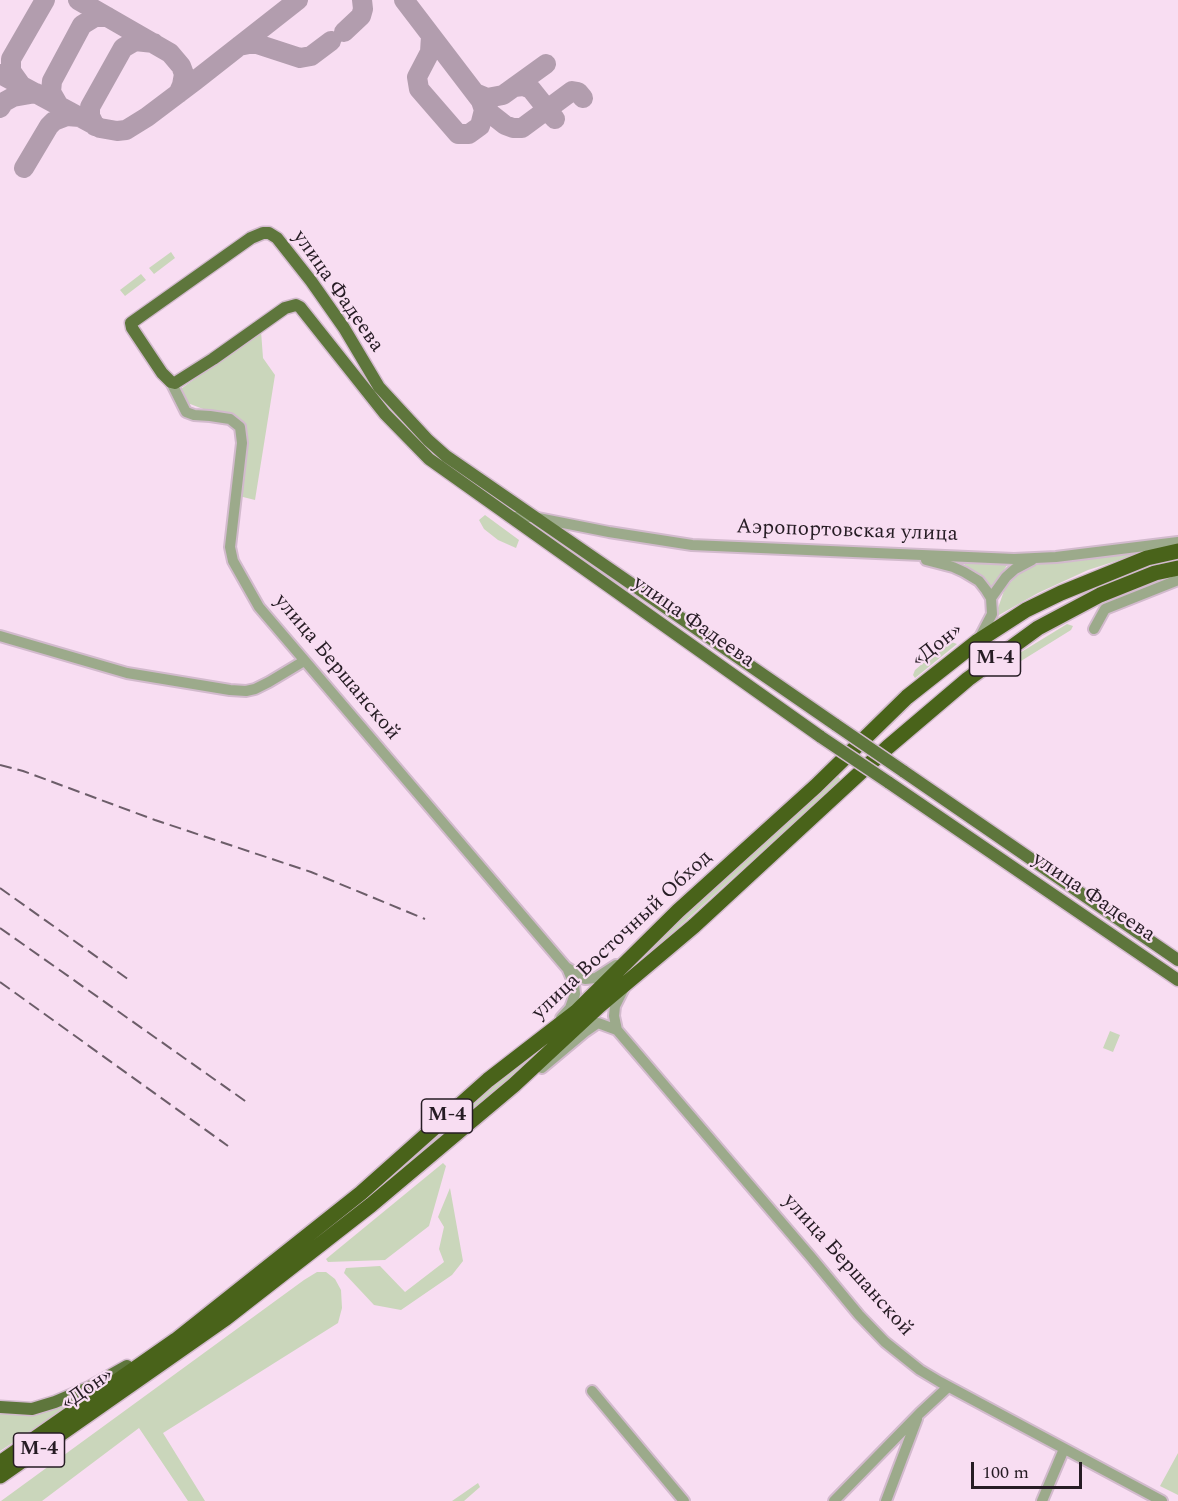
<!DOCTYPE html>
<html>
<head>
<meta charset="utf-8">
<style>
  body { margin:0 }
  #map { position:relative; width:1178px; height:1501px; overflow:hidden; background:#f8ddf2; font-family:Spectral,serif }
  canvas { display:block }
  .scale { position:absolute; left:971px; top:1462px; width:111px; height:27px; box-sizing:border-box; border:3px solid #261c24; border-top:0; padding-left:8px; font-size:18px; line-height:21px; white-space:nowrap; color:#261c24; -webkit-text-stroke:4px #f8ddf2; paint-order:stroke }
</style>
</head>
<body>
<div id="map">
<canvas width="1178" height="1501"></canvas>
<div class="scale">100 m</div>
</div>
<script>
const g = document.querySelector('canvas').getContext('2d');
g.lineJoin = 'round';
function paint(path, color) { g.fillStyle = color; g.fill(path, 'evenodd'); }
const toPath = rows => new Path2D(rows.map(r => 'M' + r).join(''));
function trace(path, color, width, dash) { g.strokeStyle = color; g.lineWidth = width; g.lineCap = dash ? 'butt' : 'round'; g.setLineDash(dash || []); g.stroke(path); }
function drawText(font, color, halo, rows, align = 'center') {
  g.font = font + ' Spectral,serif'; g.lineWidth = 4.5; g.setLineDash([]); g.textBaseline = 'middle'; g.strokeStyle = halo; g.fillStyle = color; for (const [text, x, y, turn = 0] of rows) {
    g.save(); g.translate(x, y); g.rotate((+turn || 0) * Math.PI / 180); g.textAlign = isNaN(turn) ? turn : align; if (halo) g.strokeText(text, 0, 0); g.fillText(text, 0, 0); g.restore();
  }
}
paint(toPath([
  [171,252,175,258,154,274,149,268],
  [141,274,146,280,125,296,120,290],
  [261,331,263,358,275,375,255,500,239,496,241,422,234,415,223,412,216,414,185,402,178,391],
  [485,515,519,540,516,548,498,540,484,529,479,520],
  [1169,547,1138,554,1088,570,1038,593,999,615,998,608,1005,588,1025,567,1059,560],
  [958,560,1010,561,991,589,978,574],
  [1067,624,1073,626,1071,630,1021,661,1016,659,1018,654],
  [949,641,957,644,915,678,913,675,915,670],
  [836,774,841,780,596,1002,419,1157,415,1155,415,1151,675,922],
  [1110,1031,1120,1035,1113,1052,1103,1048],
  [443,1163,446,1166,429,1226,385,1260,328,1262,326,1259],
  [450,1188,463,1261,452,1275,401,1310,374,1305,344,1273,346,1268,380,1266,405,1292,444,1262,439,1249,444,1227,438,1217],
  [317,1272,326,1272,335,1279,341,1290,342,1308,338,1323,163,1433,205,1501,188,1501,139,1428,42,1501,1,1501,304,1280],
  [78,1399,57,1414,0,1451,0,1412,51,1408],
  [1178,1453,1178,1495,1160,1486],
  [478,1483,480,1487,464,1501,452,1501]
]), '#cad6bb');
trace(toPath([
  [78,0,170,53,181,66,184,74,182,85,178,94],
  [404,0,491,114,505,125,513,128,522,128,572,91,578,92,583,98],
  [344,32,361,16,363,9,362,0],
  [431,36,430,52,417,77,419,89,458,134,469,134,480,126,484,110,481,101],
  [239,46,254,43,300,58,311,56,331,41],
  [0,74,100,128,117,131,126,130,147,117,196,80,298,0],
  [21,85,11,71,11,59,45,0],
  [514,87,523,86,531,89,555,119],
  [475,93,487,98,503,95,546,64],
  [59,106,51,92,52,81,82,25,95,17,108,17],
  [0,108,4,102,13,97,36,93],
  [95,126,90,116,90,107,123,48,135,41,154,43],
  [24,168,49,126,54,121,67,116,80,117]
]), '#b29dae', 20);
const minor = toPath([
  [171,382,186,412,194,415,210,416,230,419,240,427,242,443,230,547,233,561,259,607,566,967,585,979,596,978,616,965],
  [510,517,533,517,609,532,692,545,1014,559,1056,557,1178,542],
  [926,560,953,567,964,572,979,581,986,590,991,598,992,614,979,639],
  [991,598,1006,577,1015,569,1032,560],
  [1094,629,1105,609,1178,580],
  [0,636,127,673,230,690,246,691,255,689,269,682,304,661],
  [561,1018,570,1008,575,994,574,984,568,970],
  [617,1030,614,1016,615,1006,624,988],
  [542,1068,585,1032,598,1023,617,1030,811,1257,859,1315,885,1342,920,1370,940,1382,1162,1501],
  [592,1391,684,1501],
  [834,1501,920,1413,948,1387],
  [886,1501,917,1419],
  [1042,1501,1064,1449]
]);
const major = toPath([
  [821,737,429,459,385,414,300,307,296,305,285,308,213,359,175,383,171,382,162,373,132,328,131,323,251,238,263,233,269,233,277,238,311,281,344,328,379,387,428,440,446,456,836,725],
  [903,771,1178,960],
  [888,782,1178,980],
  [0,1407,32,1409,55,1402,88,1388,127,1366]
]);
const highway = toPath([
  [0,1463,176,1340,361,1193,488,1080,576,1012,678,911,816,786,907,697,978,641,1026,610,1061,593,1147,558,1178,551],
  [0,1476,226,1318,371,1205,514,1085,599,1006,694,926,888,747,968,679,1038,628,1100,595,1155,573,1178,568]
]);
trace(minor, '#d2bacd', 14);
trace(major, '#d2bacd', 15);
trace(highway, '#d2bacd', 18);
trace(minor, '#9caa8b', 10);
trace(major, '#5e763c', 12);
trace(highway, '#49631a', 15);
trace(toPath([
  [0,765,23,771,155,820,311,872,425,919],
  [0,888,132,982],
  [0,928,248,1103],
  [0,982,228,1146]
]), '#6c5d69', 2, [12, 6]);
const majorBridge = toPath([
  [836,725,903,771],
  [821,737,888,782]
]);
trace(majorBridge, '#d2bacd', 15, []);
trace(majorBridge, '#5e763c', 12);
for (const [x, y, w] of [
  [995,659,51],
  [447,1116,51],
  [39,1450,51]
]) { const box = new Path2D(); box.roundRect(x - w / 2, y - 17, w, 34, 4.5); g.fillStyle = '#f8ddf2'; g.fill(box); trace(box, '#261c24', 1.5); }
drawText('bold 20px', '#261c24', null, [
  ["М-4",995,659],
  ["М-4",447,1116],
  ["М-4",39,1450]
]);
drawText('21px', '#261c24', '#f8ddf2', [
  ["улица Фадеева",337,292,55],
  ["Аэропортовская улица",847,532,2],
  ["улица Фадеева",693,623,35],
  ["«Дон»",938,646,-38],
  ["улица Бершанской",336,668,50],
  ["улица Фадеева",1093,898,34],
  ["улица Восточный Обход",623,936,-43],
  ["улица Бершанской",847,1266,48],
  ["«Дон»",88,1390,-35]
]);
</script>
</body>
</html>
